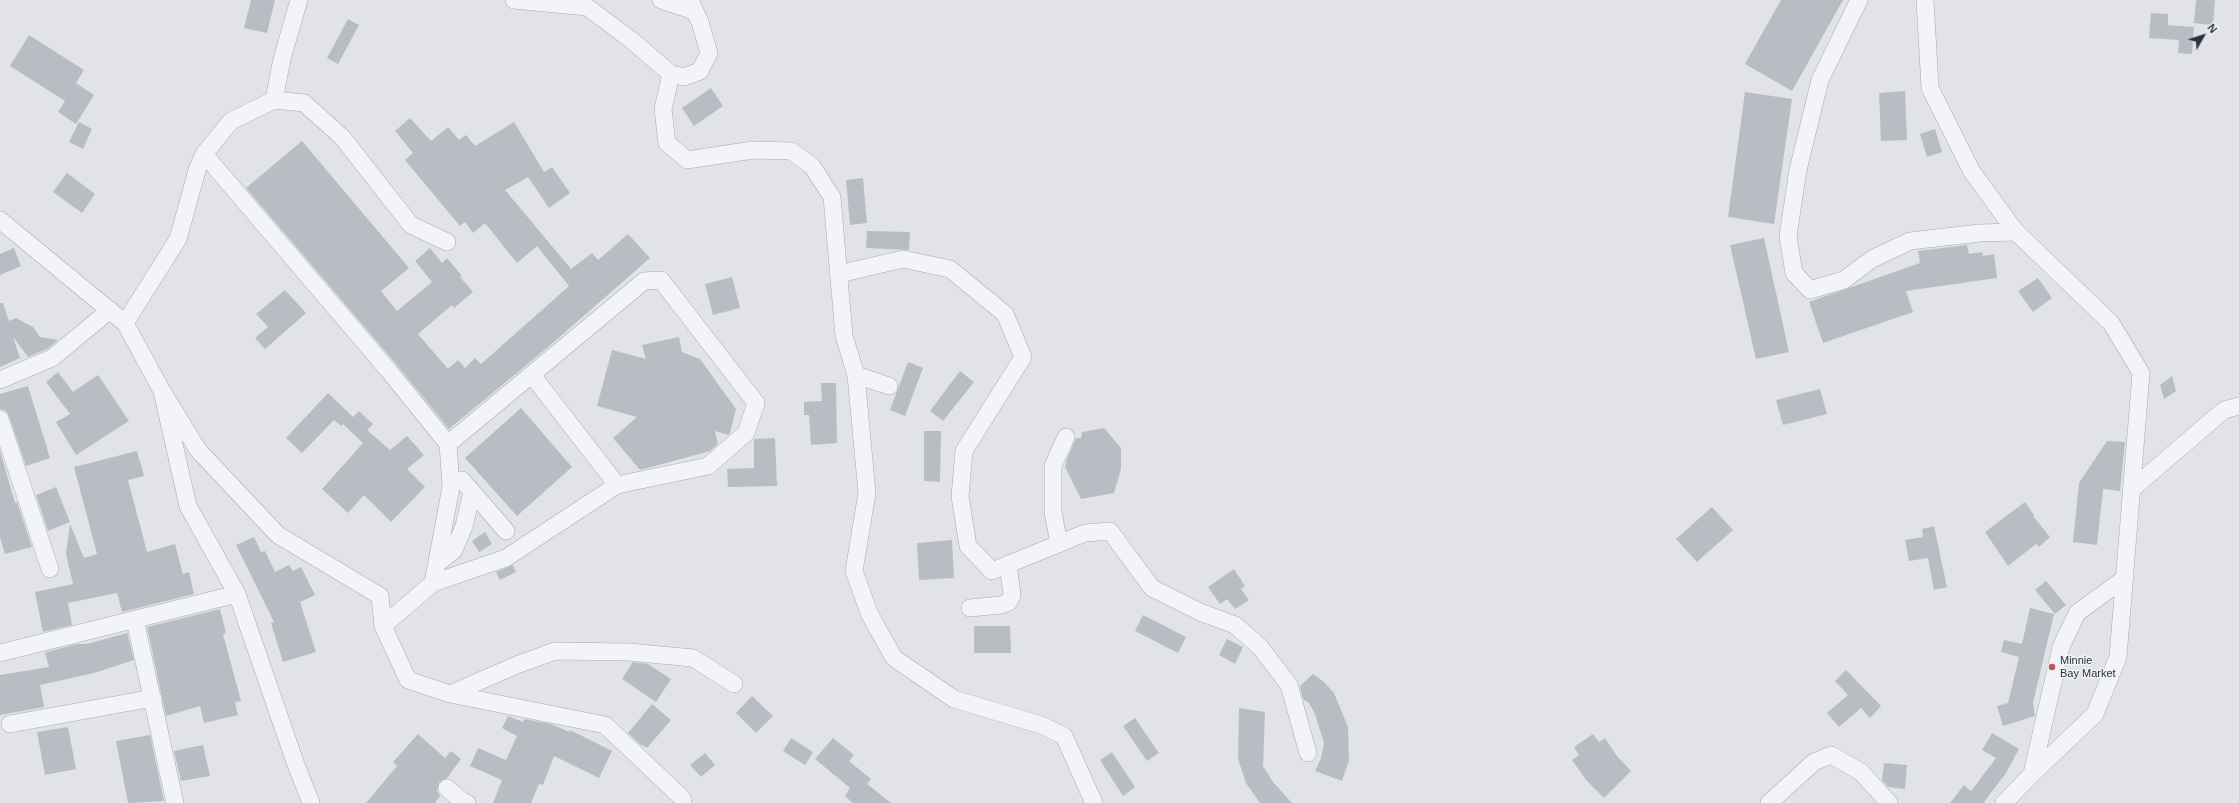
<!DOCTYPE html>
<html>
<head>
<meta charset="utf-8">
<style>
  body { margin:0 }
  #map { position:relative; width:2239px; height:803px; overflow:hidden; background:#e1e3e8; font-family:Arial,sans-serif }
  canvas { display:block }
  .north { position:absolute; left:2183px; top:16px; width:40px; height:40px; -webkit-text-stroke:3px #f0f2f6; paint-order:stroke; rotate:51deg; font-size:11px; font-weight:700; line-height:16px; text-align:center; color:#2b313e }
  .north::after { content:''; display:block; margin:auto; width:14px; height:18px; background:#2b313e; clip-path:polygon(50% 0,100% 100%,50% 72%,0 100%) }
</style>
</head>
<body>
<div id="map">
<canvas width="2239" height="803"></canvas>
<div class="north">N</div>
</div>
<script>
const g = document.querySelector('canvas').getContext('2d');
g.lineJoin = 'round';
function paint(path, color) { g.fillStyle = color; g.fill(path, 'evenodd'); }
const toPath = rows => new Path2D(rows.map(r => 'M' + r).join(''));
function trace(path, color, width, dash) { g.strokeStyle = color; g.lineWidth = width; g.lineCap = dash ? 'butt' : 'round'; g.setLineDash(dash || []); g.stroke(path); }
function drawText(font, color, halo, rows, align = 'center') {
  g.font = font + ' Arial,sans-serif'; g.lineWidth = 3; g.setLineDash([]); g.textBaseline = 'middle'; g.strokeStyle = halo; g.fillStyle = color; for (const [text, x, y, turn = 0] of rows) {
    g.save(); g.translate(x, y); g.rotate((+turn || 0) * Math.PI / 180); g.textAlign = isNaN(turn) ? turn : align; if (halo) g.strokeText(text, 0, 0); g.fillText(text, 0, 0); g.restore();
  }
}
paint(toPath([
  [251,0,275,0,267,33,244,28],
  [1781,0,1843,0,1792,91,1745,64],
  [2196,0,2215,0,2213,25,2194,23],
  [2151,13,2168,14,2168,25,2194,27,2192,54,2178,53,2179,40,2149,38],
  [348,19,359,25,338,64,327,58],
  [29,35,84,70,76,83,94,95,76,124,58,112,65,101,10,66],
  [711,88,723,106,694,126,682,108],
  [1905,91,1907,140,1881,141,1879,93],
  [1745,92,1792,99,1774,224,1728,217],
  [410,118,431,141,448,127,459,140,466,135,475,146,514,122,544,172,552,167,570,193,549,208,528,177,505,190,571,269,592,253,598,260,628,234,650,258,547,348,449,429,397,365,246,188,302,141,409,268,381,291,397,311,432,282,415,261,430,248,442,263,447,258,462,276,460,277,473,292,454,308,452,305,418,334,448,369,458,360,465,368,475,358,481,364,569,286,537,246,517,263,485,223,473,233,465,222,460,226,405,160,413,153,395,131],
  [79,122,92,129,83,149,69,142],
  [1935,129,1942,152,1927,157,1920,134],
  [67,173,95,194,82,213,53,192],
  [863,178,867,223,850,225,846,180],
  [867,231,910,232,909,250,866,248],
  [1764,238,1789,352,1756,359,1730,245],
  [1967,245,1969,254,1982,252,1983,256,1994,254,1997,278,1906,291,1913,312,1823,343,1809,302,1920,263,1918,251],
  [14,248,21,266,0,275,0,254],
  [732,277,740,308,713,315,705,284],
  [2038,278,2052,298,2033,312,2018,291],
  [285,290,306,313,265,349,255,338,268,327,256,314],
  [0,303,3,303,9,321,16,318,33,327,40,337,58,340,47,349,28,357,13,337,20,358,0,367],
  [679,337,682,352,700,359,736,409,730,433,728,435,715,431,718,444,710,451,640,470,613,438,637,417,597,406,612,350,646,359,642,345],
  [908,362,923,368,905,416,890,410],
  [960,371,974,382,943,421,930,411],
  [58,372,73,392,98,375,129,421,76,455,56,422,70,414,46,382],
  [2172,376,2176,391,2164,399,2160,385],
  [821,383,836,383,837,443,811,445,809,415,804,415,804,402,822,401],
  [28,386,50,458,26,466,9,416,6,411,0,409,0,394],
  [1820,389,1827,414,1783,425,1776,400],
  [328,393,353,417,359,411,373,424,367,430,390,450,407,436,424,455,407,469,425,487,391,522,364,495,348,513,322,489,363,443,343,424,341,426,334,420,302,453,286,438],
  [521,408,572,467,517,516,465,458],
  [1104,428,1121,448,1121,469,1114,493,1081,499,1065,467,1067,459,1076,438,1081,438,1082,432],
  [924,431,941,431,940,482,924,481],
  [775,438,777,486,728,487,727,469,754,468,754,439],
  [2107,441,2125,442,2120,491,2103,489,2097,545,2073,542,2079,483],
  [0,451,15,503,17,502,32,547,5,554,0,537],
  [137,451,144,476,128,480,147,552,175,544,183,574,189,572,194,594,122,612,117,593,68,603,72,625,43,632,35,592,73,584,66,554,70,524,84,558,97,554,74,467],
  [56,487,70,522,48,531,36,495],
  [2025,502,2034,515,2033,516,2050,537,2039,547,2036,544,2008,566,1985,532],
  [1712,507,1733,530,1697,562,1676,539],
  [1934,526,1947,587,1934,590,1928,558,1909,561,1905,540,1923,537,1922,529],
  [485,532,492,544,479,552,472,541],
  [254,537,261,552,265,551,275,572,289,565,293,571,301,567,315,595,300,602,316,652,283,662,271,623,274,622,236,545],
  [952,540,954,578,919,580,917,543],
  [513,565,516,572,500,580,496,572],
  [1234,569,1245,586,1241,589,1249,600,1235,609,1227,599,1220,604,1208,587],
  [2046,581,2066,605,2055,614,2035,590],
  [2030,608,2054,614,2033,703,2035,716,2003,726,1997,706,2008,703,2019,657,2001,652,2004,640,2022,644],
  [220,609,226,633,223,634,241,701,235,702,238,715,204,723,200,706,166,716,147,627],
  [1143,615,1186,637,1178,653,1135,631],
  [974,626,1010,626,1011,653,974,653],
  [127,632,134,660,94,673,40,685,44,707,0,715,0,675,49,667,45,653,47,652,77,644,87,644,127,633],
  [1227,639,1243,647,1235,664,1219,655],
  [633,662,648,664,671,679,656,702,622,679],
  [1846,670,1881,706,1870,718,1861,708,1839,727,1827,713,1848,695,1835,681],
  [1313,674,1324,682,1334,693,1348,727,1349,760,1342,781,1315,771,1321,758,1324,743,1315,714,1309,703,1303,699,1300,686],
  [752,696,773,716,756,733,736,713],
  [652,704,671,720,647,748,643,745,642,746,628,733],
  [1239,708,1265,712,1263,766,1273,782,1292,803,1260,803,1246,783,1238,759],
  [508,716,523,722,524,719,551,724,569,732,570,730,612,751,599,778,554,756,543,785,539,784,531,803,493,803,502,780,470,766,478,748,506,760,517,736,502,728],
  [1135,718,1159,753,1147,761,1123,726],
  [68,727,76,769,45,775,37,732],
  [1992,733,2019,749,2006,773,1984,802,1985,803,1950,803,1964,785,1971,791,1996,758,1982,750],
  [418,734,445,758,451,751,461,759,447,778,439,782,437,791,440,796,435,803,366,803,397,766,393,762],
  [1593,734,1599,742,1605,738,1617,756,1631,771,1604,798,1586,780,1572,760,1579,755,1574,747],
  [150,735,164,801,128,803,116,741],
  [791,738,813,752,805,765,783,751],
  [833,738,854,755,849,761,871,779,867,784,891,803,853,803,845,796,850,788,815,759],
  [203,745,210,776,181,781,174,751],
  [1112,752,1135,787,1123,796,1100,760],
  [705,753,715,765,701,777,690,765],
  [1884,763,1907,765,1905,789,1888,787,1882,780]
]), '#b8bdc4');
const street = toPath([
  [514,0,587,7,630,39,671,74,663,109,667,143,687,160,753,150,791,151,812,166,832,197,844,336,856,375,867,493,854,571,870,615,894,658,954,699,1041,725,1064,736,1094,803],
  [661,0,694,11],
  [1859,0,1820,80,1798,170,1788,236,1794,273,1810,290,1844,280,1872,259,1910,241,1980,233,2016,232],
  [1925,0,1930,88,1972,172,2016,232,2111,323,2141,373,2118,657,2095,714,2032,774,2004,803],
  [671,74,684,77,700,71,709,53,700,22,690,0],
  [274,100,304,103,342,137,411,225,447,242],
  [204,154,389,371,448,444,451,487,433,583,383,626],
  [0,220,125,323,162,391,188,506,237,594,295,762,311,803],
  [839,274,903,259,950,269,1005,314,1023,357,964,451,960,496,968,546,992,571,1085,533,1110,531,1152,588,1200,612,1235,625,1260,647,1289,685,1308,753],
  [125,323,178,239,198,167,204,154,231,121,274,100,282,59,299,0],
  [532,375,617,485],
  [856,375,889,386],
  [0,380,52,358,110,310],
  [162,391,198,450,278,535,380,596,383,626,408,680,450,694,605,725,682,798,683,803],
  [0,419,50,569],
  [462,480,506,531],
  [2132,489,2224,410,2239,406],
  [1059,544,1053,512,1053,466,1066,437],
  [437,564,454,550,464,526,472,492],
  [433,583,506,558,617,485,708,466,746,433,756,403,661,280,644,281,448,444],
  [970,608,1001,605,1009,602,1012,595,1008,564],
  [135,620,175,803],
  [0,653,237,594],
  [450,694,519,664,555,651,629,652,693,658,734,684],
  [10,724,153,698],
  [2032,774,2061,647,2077,613,2125,578],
  [447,788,463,802,467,803],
  [1769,803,1814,762,1831,755,1861,772,1889,803]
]);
trace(street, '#a7aab2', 18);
trace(street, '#f3f4f7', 17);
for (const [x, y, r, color] of [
  [2052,667,4,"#c05361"]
]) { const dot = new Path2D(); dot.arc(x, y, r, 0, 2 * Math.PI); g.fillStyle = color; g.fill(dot); trace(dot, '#f0f2f6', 1.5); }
drawText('11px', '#2b313e', '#f0f2f6', [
  ["Minnie",2060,661],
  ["Bay Market",2060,674]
], 'left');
</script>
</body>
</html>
